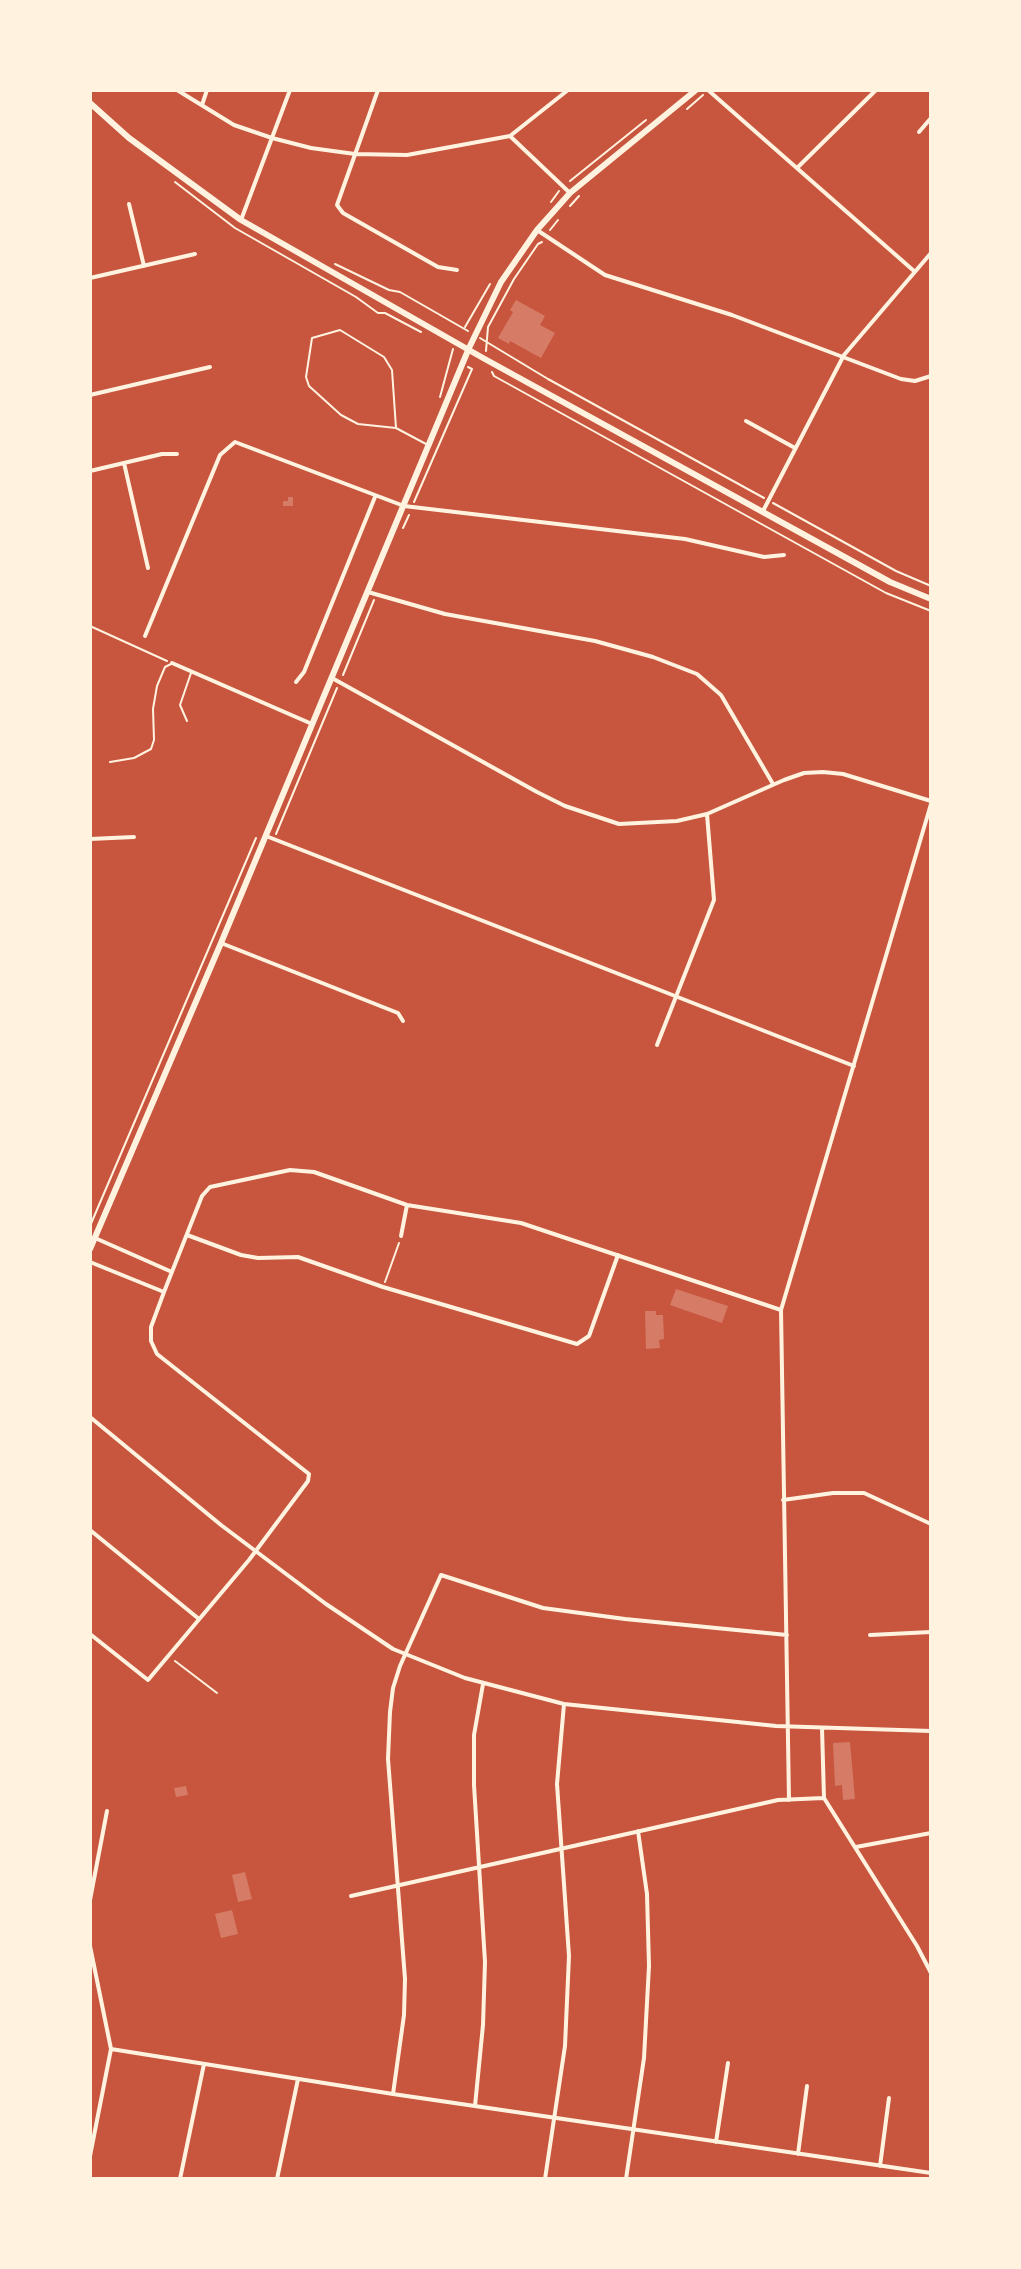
<!DOCTYPE html>
<html>
<head>
<meta charset="utf-8">
<style>
  body { margin:0 }
  #map { position:relative; width:1021px; height:2269px; overflow:hidden; background:#c8553d; font-family:"Work Sans",sans-serif }
  canvas { display:block }
  .frame { position:absolute; inset:0; border:92px solid #fff3e0; pointer-events:none }
</style>
</head>
<body>
<div id="map">
<canvas width="1021" height="2269"></canvas>
<div class="frame"></div>
</div>
<script>
const g = document.querySelector('canvas').getContext('2d');
g.lineJoin = 'round';
function paint(path, color) { g.fillStyle = color; g.fill(path, 'evenodd'); }
const toPath = rows => new Path2D(rows.map(r => 'M' + r).join(''));
function trace(path, color, width, dash) { g.strokeStyle = color; g.lineWidth = width; g.lineCap = dash ? 'butt' : 'round'; g.setLineDash(dash || []); g.stroke(path); }
paint(toPath([
  [516,300,545,316,540,325,555,333,541,358,510,341,509,344,498,338,513,312,510,310],
  [288,497,293,497,293,506,283,506,283,501,288,501],
  [676,1289,728,1306,722,1323,670,1305],
  [645,1311,656,1311,656,1315,663,1315,664,1339,659,1340,660,1348,646,1349],
  [850,1742,855,1799,843,1800,842,1785,835,1786,833,1743],
  [186,1786,188,1795,176,1797,174,1788],
  [245,1872,252,1899,238,1902,232,1875],
  [232,1910,238,1934,221,1938,215,1914]
]), '#d67c66');
trace(toPath([
  [687,109,703,95],
  [570,181,646,120],
  [175,182,235,228,356,297,378,313,385,313,421,332],
  [551,202,559,191],
  [570,206,579,196],
  [550,230,558,220],
  [335,264,389,290,400,292,468,331],
  [465,327,490,284],
  [480,338,548,379,764,498],
  [486,351,488,327,514,279,538,244,542,242],
  [492,372,494,376,886,593,931,611],
  [440,397,453,349],
  [414,502,472,369,468,367],
  [773,503,896,571,931,586],
  [403,528,409,515],
  [90,626,167,661],
  [343,675,374,600],
  [276,834,337,688],
  [90,1226,256,838],
  [385,1282,399,1243],
  [175,1661,217,1693]
]), '#fff3e0', 2);
trace(toPath([
  [396,428,392,370,384,357,340,330,312,338,306,377,309,386,341,415,358,424,396,428,426,444],
  [187,721,180,705,191,673],
  [110,762,134,758,151,749,154,740,153,709,157,686,165,667,171,664]
]), '#fff3e0', 2);
trace(toPath([
  [177,90,234,125,272,138,311,148,355,154,407,155,510,136,568,90],
  [378,90,337,205,343,213,438,267,457,270],
  [708,90,914,271],
  [202,105,207,90],
  [919,132,931,118],
  [511,137,570,193],
  [797,168,876,90],
  [129,204,144,266],
  [241,220,290,90],
  [537,230,605,275,732,315,901,379,915,381,931,376],
  [90,278,195,254],
  [90,395,210,367],
  [746,421,795,448],
  [124,463,148,568],
  [90,471,162,454,177,454],
  [763,511,844,355,931,253],
  [368,592,445,614,595,641,653,657,697,674,721,695,773,784],
  [145,636,220,455,235,442,404,506,685,539,764,557,784,555],
  [172,663,312,724],
  [332,678,537,792,565,806,619,824,677,821,707,814,784,780,804,773,823,772,843,774,931,801],
  [296,682,304,672,375,497],
  [266,836,854,1066],
  [90,839,134,837],
  [221,943,398,1013,403,1021],
  [657,1045,714,900,707,814],
  [187,1235,241,1255,258,1258,298,1257,383,1287,577,1344,589,1336,618,1255],
  [401,1236,407,1205],
  [95,1238,172,1272],
  [90,1262,164,1292],
  [90,1417,221,1525,326,1604,393,1649,465,1678,564,1704,776,1726,931,1731],
  [783,1500,833,1493,864,1493,931,1524],
  [90,1530,199,1619],
  [90,1634,148,1680,249,1560,308,1481,309,1474,157,1354,151,1341,151,1327,164,1292,202,1196,210,1187,290,1170,314,1172,407,1205,521,1223,781,1310],
  [870,1635,931,1632],
  [822,1728,824,1798],
  [824,1798,917,1946,931,1973],
  [789,1800,781,1310,931,804],
  [856,1847,931,1833],
  [351,1896,778,1800,824,1798],
  [90,1900,107,1811],
  [90,1946,111,2049,90,2156],
  [111,2049,393,2094,931,2173],
  [393,2094,404,2015,405,1979,388,1759,390,1712,393,1688,400,1666,441,1575,543,1608,625,1619,787,1635],
  [475,2106,483,2025,485,1962,474,1785,474,1735,483,1684],
  [716,2142,728,2063],
  [798,2154,807,2086],
  [880,2166,889,2098],
  [180,2179,204,2064],
  [277,2179,298,2079],
  [545,2179,565,2046,569,1956,557,1784,564,1704],
  [626,2179,644,2058,649,1966,647,1894,638,1831]
]), '#fff3e0', 4);
trace(toPath([
  [90,103,129,138,241,220,483,358,890,582,931,599],
  [90,1249,221,943,469,348,501,282,537,230,570,193,696,90]
]), '#fff3e0', 6);
</script>
</body>
</html>
